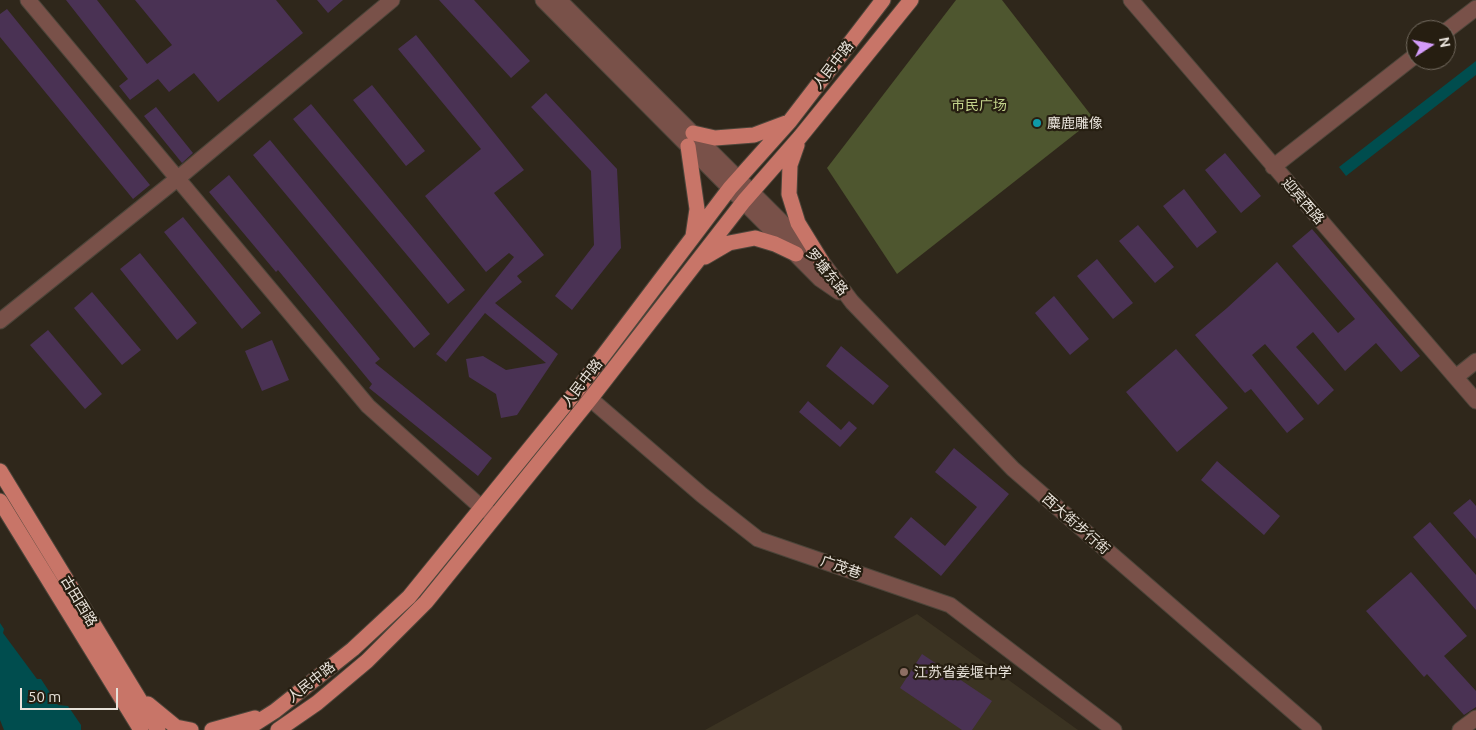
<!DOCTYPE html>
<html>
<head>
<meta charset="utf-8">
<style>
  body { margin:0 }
  #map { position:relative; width:1476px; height:730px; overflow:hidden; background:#2f271b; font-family:Ubuntu,sans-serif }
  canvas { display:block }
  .north { position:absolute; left:1406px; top:20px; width:50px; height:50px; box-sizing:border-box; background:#261e11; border:1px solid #746c61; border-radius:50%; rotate:79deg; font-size:14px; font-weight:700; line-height:20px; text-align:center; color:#e8e2da }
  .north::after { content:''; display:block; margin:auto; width:18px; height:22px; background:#d49cfb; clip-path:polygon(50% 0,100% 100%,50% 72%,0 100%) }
  .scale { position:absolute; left:20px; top:688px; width:98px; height:22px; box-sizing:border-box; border:2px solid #e8e2da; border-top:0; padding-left:6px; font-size:15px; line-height:18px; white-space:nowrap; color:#e8e2da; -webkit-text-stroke:4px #261e11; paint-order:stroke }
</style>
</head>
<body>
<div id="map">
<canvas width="1476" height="730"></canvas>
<div class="north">N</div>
<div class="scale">50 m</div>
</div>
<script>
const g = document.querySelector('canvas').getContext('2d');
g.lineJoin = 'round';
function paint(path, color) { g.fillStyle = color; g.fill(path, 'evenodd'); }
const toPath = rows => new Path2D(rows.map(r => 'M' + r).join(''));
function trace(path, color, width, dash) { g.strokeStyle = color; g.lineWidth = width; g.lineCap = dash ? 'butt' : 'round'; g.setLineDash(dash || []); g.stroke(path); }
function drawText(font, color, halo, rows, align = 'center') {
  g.font = font + ' Ubuntu,"Noto Sans SC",sans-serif'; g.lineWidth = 4.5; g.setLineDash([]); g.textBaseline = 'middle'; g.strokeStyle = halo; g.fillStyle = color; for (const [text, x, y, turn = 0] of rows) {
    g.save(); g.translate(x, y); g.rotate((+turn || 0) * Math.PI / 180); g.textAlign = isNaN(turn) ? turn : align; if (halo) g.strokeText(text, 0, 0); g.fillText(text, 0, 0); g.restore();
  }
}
paint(toPath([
  [917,614,1078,730,705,730]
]), '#3b3322');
paint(toPath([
  [956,0,1002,0,1094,119,897,274,827,168]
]), '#4e562f');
paint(toPath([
  [1476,61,1476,75,1346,176,1339,167],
  [0,623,4,629,3,633,37,679,41,679,58,705,68,706,81,725,81,730,4,730,0,720]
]), '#004d4e');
paint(toPath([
  [66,0,97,0,147,64,172,45,135,0,276,0,303,33,218,102,194,73,169,92,158,79,130,100,119,86,128,79],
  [317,0,343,0,328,13],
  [439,0,474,0,530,61,511,78],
  [7,9,150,185,133,199,0,37,0,14],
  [416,35,524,170,494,193,544,255,517,276,522,282,495,303,558,354,517,415,501,418,496,394,469,377,466,359,483,356,506,370,546,363,485,313,446,362,436,354,514,257,509,253,486,272,425,196,481,149,398,49],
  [372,85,425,151,406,166,353,100],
  [546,93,617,169,621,248,572,310,555,296,594,245,591,171,531,107],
  [311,104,465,290,448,304,293,119],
  [156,107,193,153,182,163,144,116],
  [270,140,430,334,414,348,253,155],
  [1225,153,1261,196,1241,213,1205,170],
  [229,175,380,359,375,363,492,458,478,476,369,388,372,384,278,270,276,272,209,192],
  [1184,189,1217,232,1197,248,1163,206],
  [183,217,261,313,242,329,164,232],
  [1138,225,1174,267,1155,283,1119,241],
  [1312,229,1420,356,1401,372,1376,343,1345,371,1313,332,1296,347,1334,390,1318,405,1265,344,1252,355,1304,419,1287,433,1251,389,1245,393,1195,335,1227,308,1277,262,1338,333,1355,319,1292,246],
  [140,253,197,323,177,340,120,269],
  [1097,259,1133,303,1113,319,1077,276],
  [92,292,141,350,122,365,74,308],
  [1054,296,1089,339,1070,355,1035,313],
  [48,330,102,394,85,409,30,345],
  [272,340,289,380,262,391,245,351],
  [841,346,889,386,873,405,826,366],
  [1176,349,1228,408,1177,452,1126,392],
  [808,401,841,430,849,421,857,428,840,447,799,412],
  [954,448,1009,494,941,576,894,537,911,517,945,546,977,507,935,472],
  [1217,461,1280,516,1264,535,1201,480],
  [1470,499,1476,506,1476,539,1453,513],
  [1430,522,1476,575,1476,610,1413,537],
  [1411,572,1467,636,1444,656,1476,691,1476,707,1464,715,1427,674,1424,677,1366,611],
  [922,654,992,701,972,730,962,730,900,688]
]), '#4a3254');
const minor = toPath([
  [28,0,368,406,482,508,492,514],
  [543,0,820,279,839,292],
  [559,0,822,262,852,302,1013,469,1314,730],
  [1131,0,1476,401],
  [1446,31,1476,8],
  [1273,167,1416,55],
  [0,321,177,179,392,0],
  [1456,377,1476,361],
  [580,390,702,495,758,539,950,605,1114,730],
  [1460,730,1476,718]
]);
const major = toPath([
  [693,133,715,138,754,135,786,123],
  [797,145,790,165,789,194,798,223,822,262],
  [688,146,697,209,693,236],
  [705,257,729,243,755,238,775,244,796,254],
  [0,471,158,730],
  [0,501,141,730],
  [148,704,176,727,191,730],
  [212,730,255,718],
  [245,730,275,711,353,649,409,597,578,389,730,188,790,121,883,0],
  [278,730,317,703,367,661,426,602,591,398,744,201,800,137,911,0]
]);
trace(minor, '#4d453a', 17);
trace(major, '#4d453a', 17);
trace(minor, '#795149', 15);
trace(major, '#c87568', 15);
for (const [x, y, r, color] of [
  [1037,123,5,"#0f9aa8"],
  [904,672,5,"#8d6e63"]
]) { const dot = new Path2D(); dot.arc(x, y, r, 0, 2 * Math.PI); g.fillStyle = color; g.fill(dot); trace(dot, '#261e11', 2); }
drawText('14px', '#e8e2da', '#261e11', [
  ["人民中路",833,65,-52],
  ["迎宾西路",1303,201,49],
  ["罗塘东路",827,272,50],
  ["人民中路",582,383,-52],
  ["西大街步行街",1076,524,41],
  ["广茂巷",841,567,19],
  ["古田西路",79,601,59],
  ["人民中路",311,682,-38]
]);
drawText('14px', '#c3d38b', '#261e11', [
  ["市民广场",979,105]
]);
drawText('14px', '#e8e2da', '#261e11', [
  ["麋鹿雕像",1047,123],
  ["江苏省姜堰中学",914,672]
], 'left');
</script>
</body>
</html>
